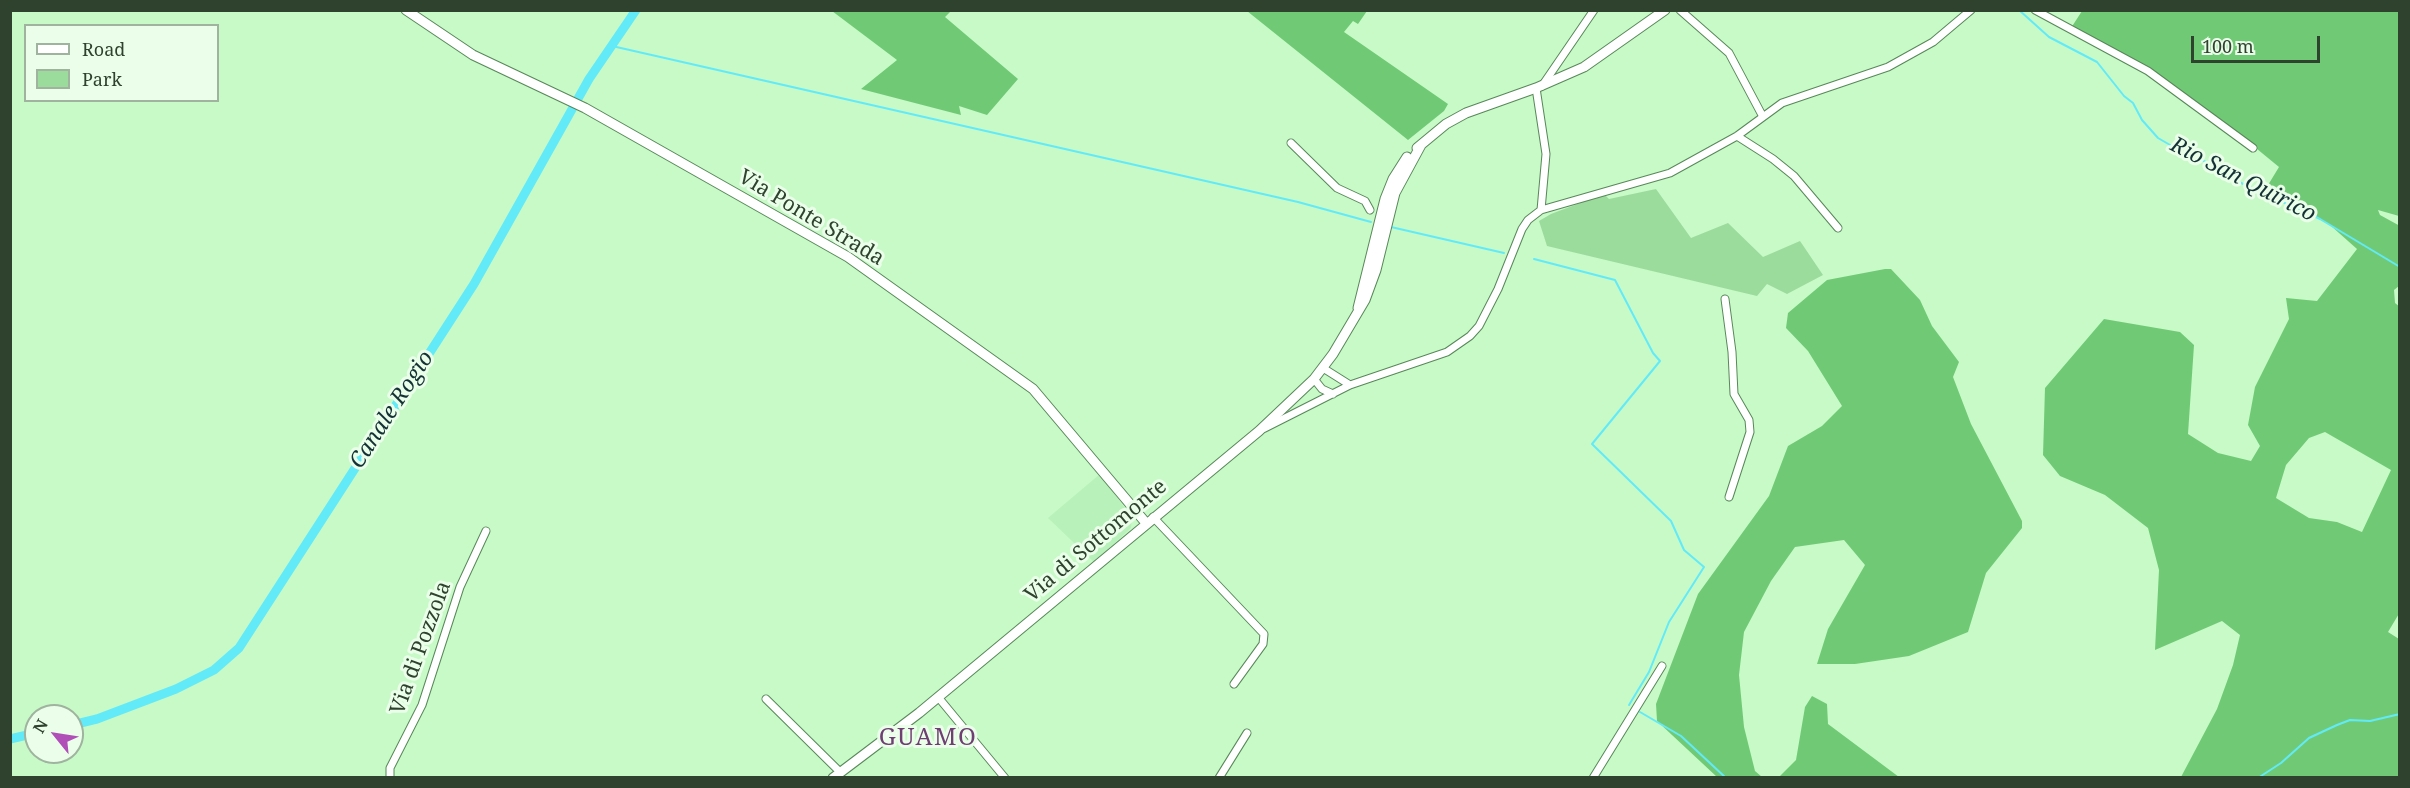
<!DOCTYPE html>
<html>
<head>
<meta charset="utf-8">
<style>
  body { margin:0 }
  #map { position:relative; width:2410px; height:788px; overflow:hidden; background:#c7fac7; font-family:"Noto Serif",serif }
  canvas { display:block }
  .frame { position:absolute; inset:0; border:12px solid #2e422e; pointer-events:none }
  .legend { position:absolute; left:24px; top:24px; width:195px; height:78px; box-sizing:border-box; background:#eafeea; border:2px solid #9fb39f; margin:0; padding:8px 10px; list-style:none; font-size:18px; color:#2e422e }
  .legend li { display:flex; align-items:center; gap:12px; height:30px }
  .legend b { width:30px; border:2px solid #9fb39f }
  .north { position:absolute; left:24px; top:704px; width:60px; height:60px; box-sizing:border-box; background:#eafeea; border:2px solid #9fb39f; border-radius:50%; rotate:300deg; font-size:16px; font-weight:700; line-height:24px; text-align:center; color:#2e422e }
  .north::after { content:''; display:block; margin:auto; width:21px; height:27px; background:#b04fb7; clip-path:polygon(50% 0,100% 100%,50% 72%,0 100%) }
  .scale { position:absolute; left:2191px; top:36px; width:129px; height:27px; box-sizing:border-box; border:3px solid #2e422e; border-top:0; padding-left:8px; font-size:18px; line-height:21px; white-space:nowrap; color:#2e422e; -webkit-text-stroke:4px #eafeea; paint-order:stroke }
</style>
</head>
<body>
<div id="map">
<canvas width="2410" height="788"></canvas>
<div class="frame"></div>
<ul class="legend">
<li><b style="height:8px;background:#fff"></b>Road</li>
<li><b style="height:16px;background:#9bdc9c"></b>Park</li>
</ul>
<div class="north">N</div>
<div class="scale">100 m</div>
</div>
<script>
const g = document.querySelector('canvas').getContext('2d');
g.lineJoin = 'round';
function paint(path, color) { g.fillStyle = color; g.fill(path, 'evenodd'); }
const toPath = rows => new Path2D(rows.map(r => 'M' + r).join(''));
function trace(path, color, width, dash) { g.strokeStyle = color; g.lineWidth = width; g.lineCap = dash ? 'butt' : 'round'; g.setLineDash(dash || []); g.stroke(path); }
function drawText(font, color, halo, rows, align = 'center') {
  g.font = font + ' "Noto Serif",serif'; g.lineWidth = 6; g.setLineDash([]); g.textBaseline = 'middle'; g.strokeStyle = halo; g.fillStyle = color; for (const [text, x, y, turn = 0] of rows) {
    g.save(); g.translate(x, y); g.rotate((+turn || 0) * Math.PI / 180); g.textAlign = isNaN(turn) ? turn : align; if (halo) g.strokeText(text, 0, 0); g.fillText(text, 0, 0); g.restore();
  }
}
paint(toPath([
  [1100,474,1132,518,1131,528,1094,562,1048,518]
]), '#b8f1b9');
paint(toPath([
  [1656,189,1691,238,1728,223,1763,257,1800,241,1823,275,1787,294,1767,284,1757,296,1547,246,1539,221,1551,214,1604,194,1609,199]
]), '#9bdc9c');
paint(toPath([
  [832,11,951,11,945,17,1018,79,987,115,959,106,961,115,861,89,897,60],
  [1247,11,1367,11,1358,24,1353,21,1344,32,1448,104,1444,111,1408,140],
  [2082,11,2399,11,2399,216,2378,210,2380,215,2400,226,2399,286,2394,290,2395,303,2400,307,2400,612,2388,632,2399,639,2399,777,2181,777,2217,709,2233,665,2240,635,2222,621,2155,650,2159,570,2148,528,2105,495,2060,476,2043,455,2045,388,2104,319,2180,332,2194,345,2188,434,2218,453,2251,461,2260,446,2248,425,2255,387,2289,319,2286,298,2317,301,2357,249,2330,225,2265,190,2279,167,2240,135,2150,69,2071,28],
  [2325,432,2391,470,2362,532,2337,522,2309,518,2276,498,2286,465,2309,438],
  [1885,269,1891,269,1920,300,1932,326,1959,362,1953,377,1971,424,2022,521,2022,528,1986,573,1968,632,1909,656,1855,664,1817,664,1828,629,1865,565,1844,540,1795,547,1771,581,1744,632,1739,675,1744,727,1755,771,1762,777,1717,777,1657,721,1656,704,1698,594,1769,496,1788,446,1822,426,1842,406,1808,351,1786,328,1788,313,1827,280],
  [1812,696,1827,704,1828,724,1899,777,1779,777,1796,760,1805,707]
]), '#70ca75');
trace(toPath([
  [2019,10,2049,37,2097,62,2124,96,2133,103,2142,120,2158,138,2177,149,2217,167,2239,182,2320,219,2400,267],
  [612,46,1298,202,1371,222],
  [1391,227,1504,253],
  [1534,259,1615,280,1653,353,1660,361,1592,444,1671,521,1684,550,1704,567,1669,622,1649,672,1629,705],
  [1640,712,1681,736,1726,778],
  [2258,778,2281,763,2309,738,2337,725,2350,720,2370,721,2400,714]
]), '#63eaf8', 2);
trace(toPath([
  [72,725,97,719,176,689,214,670,239,648,474,284,589,79,636,10],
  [10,739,36,733]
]), '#63eaf8', 9);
const street = toPath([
  [1680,10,1729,53,1762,115],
  [2035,10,2148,71,2253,148],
  [1542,86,1594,10],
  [1536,88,1546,154,1541,210],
  [1737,136,1773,159,1794,176,1838,228],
  [1291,143,1337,188,1365,201,1370,210],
  [1725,299,1732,352,1734,394,1749,420,1750,432,1729,497],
  [1323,368,1350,385],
  [1314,379,1322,389,1333,394],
  [1265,428,1350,385,1447,352,1470,336,1479,326,1498,289,1522,229,1528,220,1541,210,1670,173,1737,136,1782,103,1888,67,1933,42,1971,10],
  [1153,517,1264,634,1263,644,1234,684],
  [938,697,1005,778],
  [766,699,840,772],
  [390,778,390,768,422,705,460,587,486,531],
  [1219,778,1247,733],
  [1593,778,1662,666]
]);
const secondary = toPath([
  [406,10,473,55,585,108,848,257,1033,389,1146,523],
  [1417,148,1446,124,1466,113,1536,88,1584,67,1665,10],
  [1358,308,1385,199,1393,179,1407,157],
  [833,778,919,713,1259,431,1314,379,1333,354,1365,300,1376,270,1395,193,1421,145]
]);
trace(street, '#588759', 9);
trace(secondary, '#588759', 11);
trace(street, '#fff', 7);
trace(secondary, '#fff', 9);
drawText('21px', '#2e422e', '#eafeea', [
  ["Via Ponte Strada",811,218,31],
  ["Via di Sottomonte",1096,541,-40],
  ["Via di Pozzola",421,648,-70]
]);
drawText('italic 22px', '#143235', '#eafeea', [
  ["Rio San Quirico",2243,180,27],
  ["Canale Rogio",392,410,-57]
]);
g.letterSpacing = '1.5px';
drawText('24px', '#6f3e72', '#eafeea', [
  ["GUAMO",928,738]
]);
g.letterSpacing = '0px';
</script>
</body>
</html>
